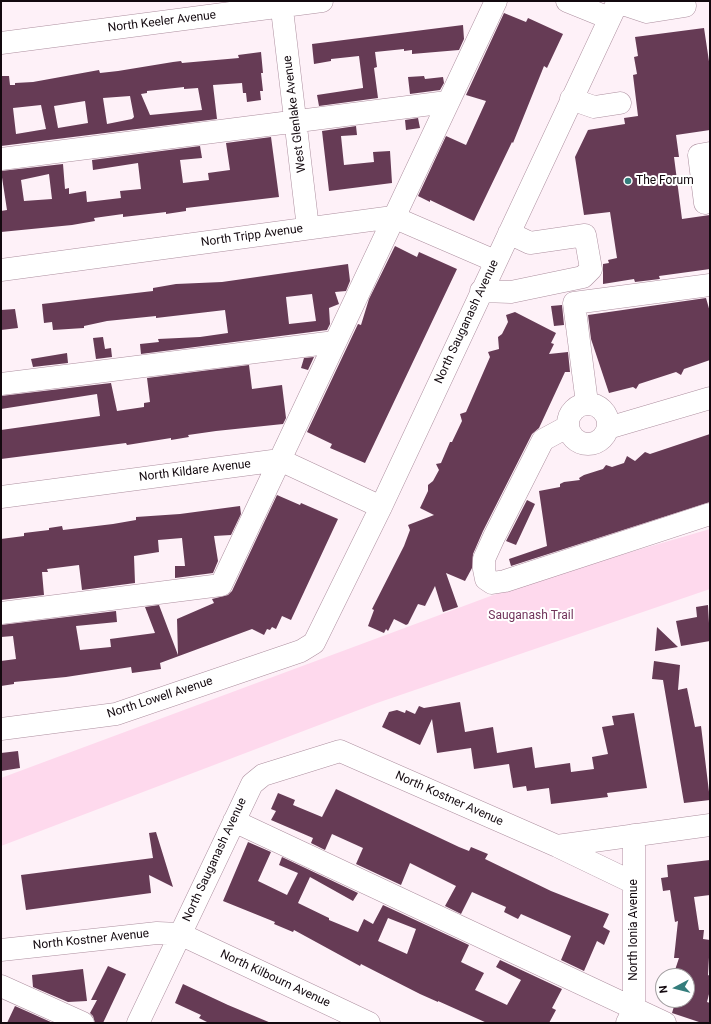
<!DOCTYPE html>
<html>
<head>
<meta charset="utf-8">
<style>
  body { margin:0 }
  #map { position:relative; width:711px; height:1024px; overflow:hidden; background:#fef1f8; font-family:Roboto,sans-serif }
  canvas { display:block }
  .frame { position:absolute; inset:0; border:2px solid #13090f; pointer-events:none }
  .north { position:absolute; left:655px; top:968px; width:40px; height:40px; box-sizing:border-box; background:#fff; border:1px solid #a19d9f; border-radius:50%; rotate:263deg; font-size:11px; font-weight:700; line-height:16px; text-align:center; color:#13090f }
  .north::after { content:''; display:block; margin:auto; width:14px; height:18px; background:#347d7c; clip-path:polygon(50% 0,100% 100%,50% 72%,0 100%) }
</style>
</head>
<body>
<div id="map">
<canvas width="711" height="1024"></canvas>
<div class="frame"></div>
<div class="north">N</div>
</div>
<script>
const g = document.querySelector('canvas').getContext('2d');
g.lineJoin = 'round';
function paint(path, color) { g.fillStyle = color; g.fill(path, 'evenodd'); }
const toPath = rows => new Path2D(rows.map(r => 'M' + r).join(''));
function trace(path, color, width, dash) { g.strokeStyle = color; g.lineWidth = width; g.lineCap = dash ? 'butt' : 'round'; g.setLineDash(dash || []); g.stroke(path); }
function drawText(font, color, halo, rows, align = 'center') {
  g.font = font + ' Roboto,sans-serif'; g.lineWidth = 4; g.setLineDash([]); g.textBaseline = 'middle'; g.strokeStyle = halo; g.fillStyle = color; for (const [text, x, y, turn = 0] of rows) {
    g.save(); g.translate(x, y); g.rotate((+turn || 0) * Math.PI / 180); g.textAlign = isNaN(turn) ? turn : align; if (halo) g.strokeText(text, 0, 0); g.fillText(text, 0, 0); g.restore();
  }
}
paint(toPath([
  [710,529,710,589,377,703,1,846,1,778,531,581]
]), '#fed9ed');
paint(toPath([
  [504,13,526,22,528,18,563,34,547,68,544,66,513,143,512,142,474,221,430,200,430,202,418,196,446,136,466,145,486,101,466,95],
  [463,25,464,39,459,50,412,54,412,50,404,51,404,49,375,52,377,67,374,68,378,98,319,106,317,95,363,88,363,87,359,56,331,59,331,61,314,64,312,44],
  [704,28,710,68,710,130,676,135,679,157,674,157,682,219,710,215,710,269,659,276,660,279,635,282,634,279,603,284,603,264,609,263,608,260,617,258,610,212,584,215,575,157,588,130,625,124,624,118,638,116,633,75,637,74,634,57,638,56,635,37],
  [261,52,263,73,261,73,263,91,260,91,261,100,247,102,246,93,243,93,242,83,213,85,217,119,1,146,1,76,9,76,10,85,15,85,15,83,33,82,99,70,100,73,118,71,173,62,181,61,182,63,239,58,238,55],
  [184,87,184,89,198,88,202,110,150,115,141,94,147,93,147,91],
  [130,96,134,117,132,119,107,124,103,98],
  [85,101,88,123,58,128,54,106],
  [41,105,46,129,16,134,13,108],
  [424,76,425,79,443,77,444,83,440,90,410,94,408,77],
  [418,118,420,128,406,130,405,120],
  [356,126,357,135,341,136,344,165,374,162,373,152,390,151,392,183,329,191,322,131],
  [271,137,279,197,186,208,186,211,166,214,166,212,123,217,123,214,94,218,95,221,72,225,1,232,1,211,7,210,1,171,63,164,65,189,69,188,69,194,86,191,87,202,121,198,120,191,141,189,138,163,93,170,92,160,200,146,202,158,180,160,183,183,209,180,208,173,230,170,226,143],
  [49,174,52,199,24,201,21,180],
  [395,246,417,257,419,252,457,269,365,463,330,448,332,444,307,432,358,324,361,325,369,299],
  [348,264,350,281,346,291,335,292,339,304,329,308,330,324,327,330,141,354,140,344,159,342,158,339,200,337,228,333,225,310,156,318,156,316,107,321,84,326,84,328,53,330,52,322,44,323,42,304,153,291,153,288,176,284,222,282],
  [312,294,316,321,289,324,286,297],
  [706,298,710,312,710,360,684,369,681,375,676,372,639,384,636,389,633,387,609,393,591,339,588,315],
  [562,305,564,325,554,326,551,306],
  [15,309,18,328,1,330,1,310],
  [515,312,556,333,551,343,554,344,549,354,568,352,570,372,565,372,539,428,532,434,483,531,473,554,472,568,465,581,446,573,458,607,443,612,435,586,425,606,418,604,408,624,406,625,394,619,388,631,386,629,384,633,368,626,374,610,372,609,404,546,410,530,408,525,434,515,420,508,428,491,428,485,433,481,439,470,436,464,441,463,450,442,452,442,462,421,460,414,466,412,490,357,488,352,499,349,498,337,502,334,508,322,506,315],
  [103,337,105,349,111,348,112,357,96,359,93,338],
  [67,353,68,363,33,367,31,359],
  [314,357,308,370,301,368,304,358],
  [249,365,252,389,282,385,286,418,283,424,216,431,188,435,189,437,171,440,171,438,127,445,126,443,1,459,1,430,100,416,97,394,1,409,1,396,111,383,117,411,144,407,144,403,150,402,147,378],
  [710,434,710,502,511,566,509,559,547,546,539,491,560,487,560,484,564,482,580,480,579,478,584,475,603,469,606,465,612,467,624,463,627,456,635,461,645,452,650,454],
  [277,495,300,505,301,503,338,519,291,620,282,616,276,629,272,627,270,630,267,629,264,635,252,629,160,663,161,669,132,673,131,667,66,677,14,682,14,684,1,686,1,661,16,659,13,636,1,637,1,625,116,611,117,622,76,626,80,650,111,647,110,639,155,633,145,607,159,605,178,655,177,619,214,603,212,599,228,595,232,591],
  [527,500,535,504,516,545,506,541],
  [240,506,241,514,231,535,214,536,218,561,213,573,175,578,175,566,185,566,182,538,158,540,159,552,134,556,135,583,82,590,79,565,47,569,48,572,42,572,44,595,1,600,1,539,24,536,24,533,49,530,49,528,62,526,63,530,113,524,136,520,136,517,180,514],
  [708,605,710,641,681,646,676,621,697,617,696,607],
  [657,627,678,647,655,651],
  [654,661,680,665,678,690,687,688,695,727,701,726,710,800,684,803,663,680,652,679],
  [460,702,465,732,493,727,497,753,532,747,535,768,570,763,571,772,594,769,592,757,608,754,602,727,614,725,612,716,634,713,647,788,607,793,608,797,551,804,549,788,527,791,526,786,513,788,509,764,474,769,471,748,437,753,432,719,420,745,382,727,389,712,397,710,405,713,406,710,415,714,419,706,424,708],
  [18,751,20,768,1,771,1,753],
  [336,789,459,847,469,851,471,847,488,854,485,859,551,891,609,914,603,927,610,931,604,945,597,941,584,971,561,960,571,936,521,914,518,919,504,912,506,907,472,892,461,914,445,906,456,886,410,863,401,885,356,864,363,848,332,834,325,850,311,843,313,838,271,820,276,811,271,809,278,793,295,800,293,805,322,817],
  [156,832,173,887,149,875,151,893,26,910,21,875,153,858,149,833],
  [248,842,271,852,258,881,287,895,298,873,279,865,282,857,358,893,353,901,310,877,298,903,329,918,329,920,358,932,364,919,373,924,383,905,469,945,461,962,484,973,475,990,507,1005,521,980,496,967,500,960,562,989,552,1008,556,1010,549,1023,487,1023,438,1001,438,1002,420,994,361,964,360,966,294,930,293,932,274,924,275,922,223,901],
  [388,918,416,929,407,954,378,941],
  [710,860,710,895,694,897,699,930,704,930,703,939,710,940,708,975,710,976,710,990,707,1002,710,1003,710,1023,702,1023,672,1013,676,1000,687,1000,687,976,673,976,679,958,674,958,678,921,675,922,670,890,663,891,661,878,668,877,667,865],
  [108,966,126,974,103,1023,95,1023,93,1016,90,1013,97,1000,91,1000],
  [83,969,87,1001,68,1002,33,987,32,975],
  [183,984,228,1005,271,1023,209,1023,199,1018,201,1015,175,1003],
  [15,1006,53,1023,7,1023]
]), '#663b55');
const minor = toPath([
  [281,1,308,228],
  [567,1,609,18],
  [617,2,647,12,685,6,684,1],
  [1,43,322,1],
  [571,99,594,107,620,103],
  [1,159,447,102],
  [705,203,699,155,710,153],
  [1,270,393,217,495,261],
  [481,291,511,292,583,277,591,269,585,235,530,243,509,233],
  [1,384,335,342],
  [587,403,574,303,710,285],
  '568 424a20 20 0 1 1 40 0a20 20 0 1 1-40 0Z',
  [567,427,543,440,494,537,484,559,484,569,486,579,492,583,505,581,710,514],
  [608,428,710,398],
  [1,497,280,460,381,507],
  [1,613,221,585,496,1],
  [1,729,116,714,301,651,314,643,381,507,618,1],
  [234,821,665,1023],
  [557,846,710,825],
  [1,950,157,933,180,934,369,1023],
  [1,986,83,1023],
  [138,1023,252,784,263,775,340,751,557,846,634,883],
  [627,1023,634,1009,634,835]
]);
trace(minor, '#ad8f9f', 23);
trace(minor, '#fff', 22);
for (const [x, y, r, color] of [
  [628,181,4,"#347d7c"]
]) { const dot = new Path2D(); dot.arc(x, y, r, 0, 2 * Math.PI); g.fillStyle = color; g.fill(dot); trace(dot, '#fff', 1.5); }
drawText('12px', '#13090f', '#fff', [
  ["North Keeler Avenue",162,22,-7],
  ["West Glenlake Avenue",295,114,-97],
  ["North Tripp Avenue",252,236,-8],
  ["North Sauganash Avenue",467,322,-65],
  ["North Kildare Avenue",195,471,-7],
  ["North Lowell Avenue",160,698,-18],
  ["North Kostner Avenue",449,799,24],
  ["North Sauganash Avenue",215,860,-65],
  ["North Ionia Avenue",634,930,-90],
  ["North Kostner Avenue",91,940,-6],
  ["North Kilbourn Avenue",275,979,25]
]);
drawText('12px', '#13090f', '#fff', [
  ["The Forum",636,181]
], 'left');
drawText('12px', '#71335a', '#fff', [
  ["Sauganash Trail",531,616]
]);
</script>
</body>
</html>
